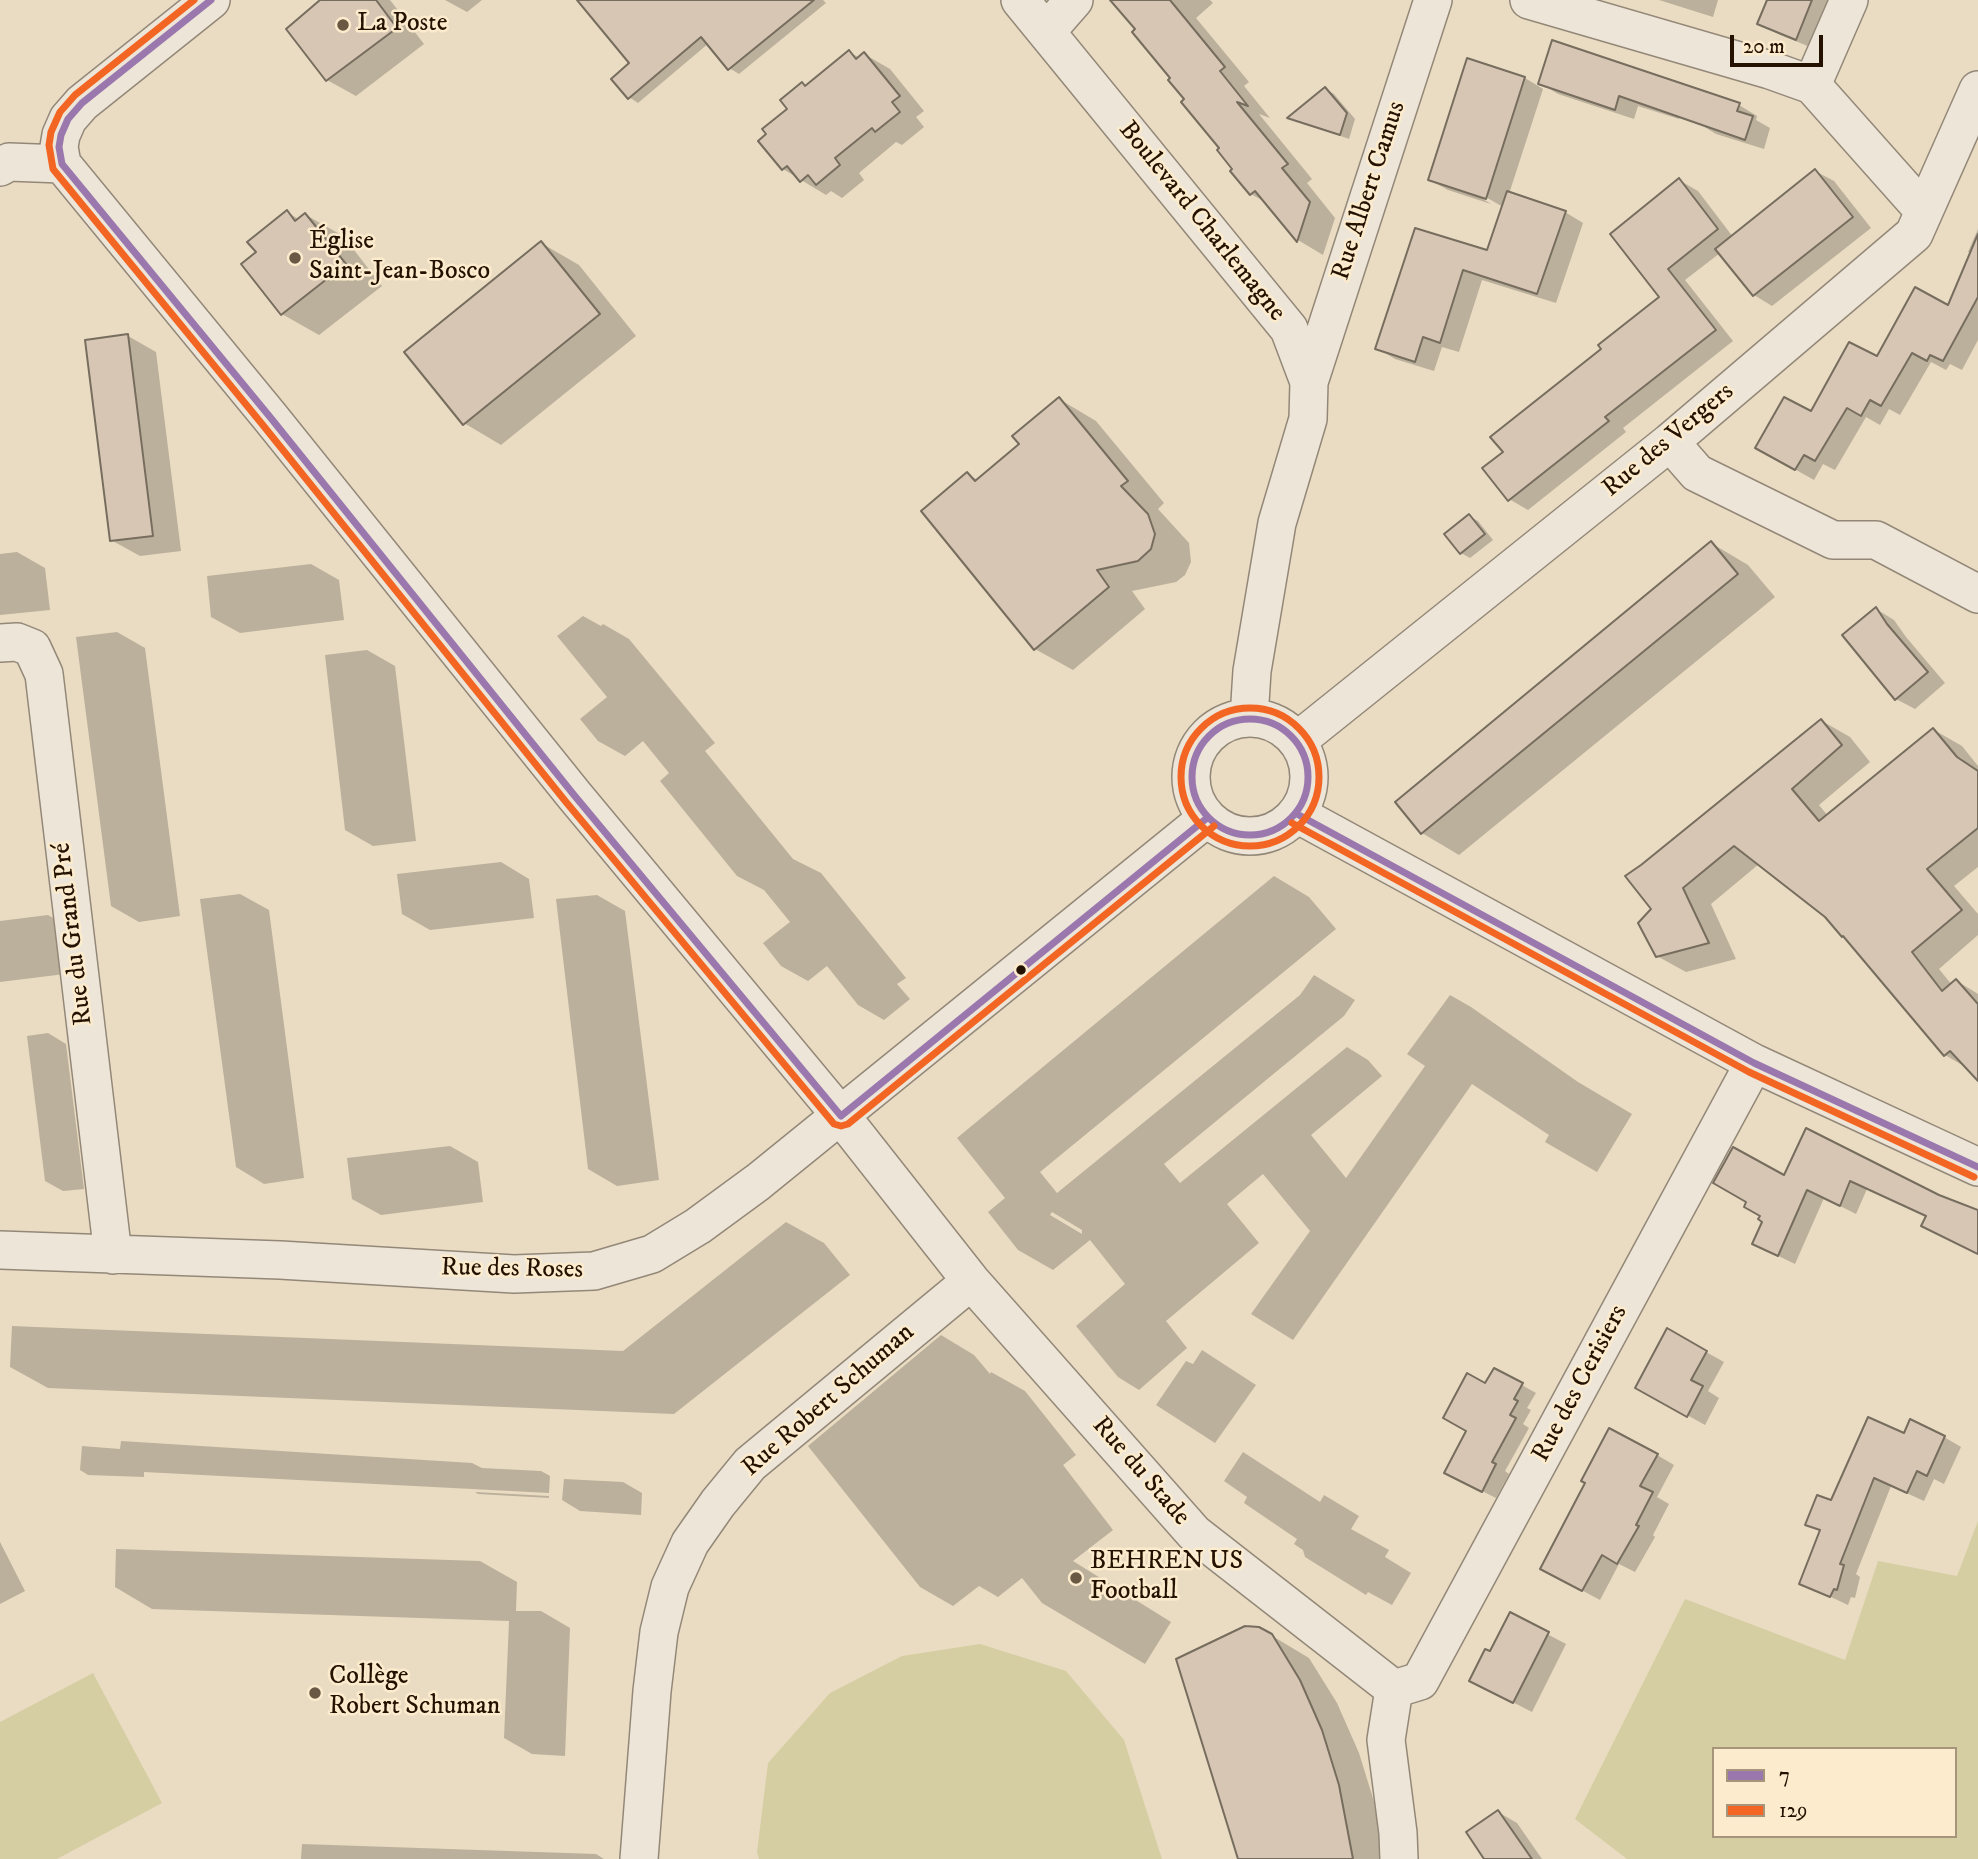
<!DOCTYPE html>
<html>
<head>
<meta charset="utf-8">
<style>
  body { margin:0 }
  #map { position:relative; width:1978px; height:1859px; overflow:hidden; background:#eadcc2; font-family:"IM FELL DW Pica",serif }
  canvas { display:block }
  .legend { position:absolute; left:1712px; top:1747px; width:245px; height:91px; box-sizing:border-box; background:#fceccd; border:2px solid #a6947b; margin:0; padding:9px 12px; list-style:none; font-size:21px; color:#241100 }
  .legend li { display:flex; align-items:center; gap:14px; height:35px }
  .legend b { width:35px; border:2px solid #a6947b }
  .scale { position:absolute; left:1730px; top:35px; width:93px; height:32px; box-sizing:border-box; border:4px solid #241100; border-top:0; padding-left:9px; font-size:21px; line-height:24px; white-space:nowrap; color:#241100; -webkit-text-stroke:5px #fceccd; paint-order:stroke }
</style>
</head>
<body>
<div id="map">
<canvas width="1978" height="1859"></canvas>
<ul class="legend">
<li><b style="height:9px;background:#9a78ae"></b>7</li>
<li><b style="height:9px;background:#f26522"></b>129</li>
</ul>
<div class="scale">20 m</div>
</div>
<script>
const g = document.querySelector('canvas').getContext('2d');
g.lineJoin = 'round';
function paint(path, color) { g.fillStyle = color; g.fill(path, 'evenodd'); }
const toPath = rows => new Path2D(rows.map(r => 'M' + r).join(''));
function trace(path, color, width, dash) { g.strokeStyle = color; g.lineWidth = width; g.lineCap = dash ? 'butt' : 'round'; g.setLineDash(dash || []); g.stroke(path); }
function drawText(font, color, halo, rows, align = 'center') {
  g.font = font + ' "IM FELL DW Pica",serif'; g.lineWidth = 5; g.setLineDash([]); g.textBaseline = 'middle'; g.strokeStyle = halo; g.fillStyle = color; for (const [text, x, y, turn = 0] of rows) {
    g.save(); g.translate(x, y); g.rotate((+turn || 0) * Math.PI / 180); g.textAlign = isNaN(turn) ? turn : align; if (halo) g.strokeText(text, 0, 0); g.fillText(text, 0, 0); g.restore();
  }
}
paint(toPath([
  [1978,1521,1978,1859,1627,1859,1575,1819,1685,1599,1845,1660,1878,1561,1957,1576],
  [1714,1749,1955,1749,1955,1836,1714,1836],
  [980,1644,1066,1671,1124,1740,1162,1859,759,1859,757,1852,768,1763,830,1693,902,1656],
  [93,1673,162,1803,57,1859,0,1859,0,1722]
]), '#d5cea2');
paint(toPath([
  [324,0,390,0,424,44,356,96,327,80],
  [445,0,482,0,467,12],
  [596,0,823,0,826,3,739,74,729,68,709,43,638,103,629,97,632,64],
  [1126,0,1210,0,1213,3,1196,18,1249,82,1244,86,1270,118,1259,114,1312,179,1307,183,1335,218,1323,255,1298,240,1267,203,1251,194,1222,148,1137,30],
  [1659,0,1718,0,1713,17],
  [1765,0,1835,0,1815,49,1778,34,1760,24,1768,2],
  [849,52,860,58,864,54,890,69,924,111,916,117,924,127,902,145,896,142,859,173,864,180,842,198,831,191,826,195,783,169,789,109,806,87],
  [1468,60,1525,78,1543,89,1509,194,1565,212,1583,223,1556,303,1482,280,1459,352,1442,347,1434,371,1395,359,1377,348,1416,230,1488,253,1503,207,1479,193,1478,196,1491,204,1448,190,1430,180],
  [1540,83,1687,94,1679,119,1638,106,1634,119,1558,94],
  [1325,89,1334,94,1355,119,1349,139,1290,118],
  [1739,105,1757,116,1756,120,1770,128,1764,149,1716,134,1698,123],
  [1815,171,1834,181,1871,228,1772,306,1754,295,1720,253,1685,280,1733,341,1623,428,1626,432,1528,510,1509,499,1505,452,1603,349,1661,298,1679,180,1698,191,1733,237],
  [287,212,300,220,306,215,343,236,382,286,319,335,282,314,258,253],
  [1978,229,1978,340,1962,370,1950,364,1946,370,1931,362,1900,415,1889,409,1880,425,1866,417,1835,470,1823,464,1814,480,1757,448,1811,414,1877,359,1949,308,1972,254,1968,252],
  [541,243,579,265,636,336,501,445,464,423],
  [128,336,156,352,181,551,140,556,111,540],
  [1059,399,1096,421,1164,503,1158,509,1189,543,1191,562,1185,575,1176,582,1132,591,1145,609,1073,670,1035,649,967,474,978,480,1021,444],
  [1469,516,1478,521,1493,540,1470,558,1461,553],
  [1711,543,1748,565,1775,597,1459,855,1422,833],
  [17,552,45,568,50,610,0,615,0,554],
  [311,564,339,580,344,620,240,633,211,617,207,576],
  [1876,609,1894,620,1906,637,1945,683,1915,709,1896,699],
  [583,616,601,626,603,624,629,639,715,743,705,751,793,859,821,873,906,978,897,984,910,999,884,1020,858,1005,827,966,808,981,781,966,763,943,790,922,764,890,737,876,660,781,669,773,643,741,625,756,598,741,580,719,607,697,557,636],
  [117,632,145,648,180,916,139,922,111,906,76,637],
  [367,650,395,666,416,841,373,846,345,830,325,655],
  [1822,721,1850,737,1870,762,1819,805,1828,816,1934,730,1962,746,1978,766,1978,867,1954,886,1978,914,1978,935,1939,969,1952,985,1957,981,1978,994,1978,1079,1969,1069,1945,1055,1826,916,1759,864,1711,904,1736,959,1686,972,1657,956,1640,923],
  [501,862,529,879,534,918,430,930,402,914,397,874],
  [1274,876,1309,897,1336,929,1040,1172,1057,1193,1300,995,1314,975,1355,1000,1344,1016,1164,1164,1180,1183,1347,1047,1368,1060,1382,1076,1311,1135,1346,1178,1425,1066,1407,1054,1450,995,1471,1007,1578,1082,1632,1114,1597,1172,1545,1142,1549,1135,1472,1084,1293,1340,1251,1314,1310,1231,1263,1174,1227,1204,1259,1243,1166,1321,1187,1348,1139,1390,1118,1377,1076,1326,1125,1284,1090,1240,1053,1270,1018,1250,988,1212,1005,1198,957,1138],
  [1052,1212,1082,1230,1082,1234,1050,1215],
  [240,894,269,910,304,1178,264,1184,236,1167,200,899],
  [597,895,625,911,659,1180,617,1186,588,1169,556,899],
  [48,915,76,931,81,972,0,982,0,921],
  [48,1033,66,1044,84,1189,63,1191,45,1181,27,1036],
  [1806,1130,1938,1196,1978,1212,1978,1255,1940,1235,1927,1217,1867,1189,1856,1214,1824,1198,1795,1264,1754,1244],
  [450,1146,478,1162,483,1202,381,1215,352,1199,347,1158],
  [786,1222,824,1243,850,1275,674,1414,48,1388,10,1367,12,1326,623,1351],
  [1668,1331,1724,1362,1708,1391,1719,1398,1705,1425,1637,1387],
  [941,1335,974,1355,990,1374,991,1372,1025,1391,1076,1455,1063,1465,1113,1530,1073,1561,1171,1622,1145,1664,1042,1603,1022,1578,998,1597,979,1586,953,1606,920,1587,808,1446],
  [1202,1350,1256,1385,1215,1443,1156,1405,1186,1361,1193,1364],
  [1495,1370,1536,1393,1527,1408,1531,1410,1523,1424,1529,1428,1505,1471,1509,1474,1496,1498,1460,1480,1468,1430],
  [1904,1436,1944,1437,1961,1447,1944,1484,1934,1479,1924,1501,1891,1486,1856,1574,1860,1577,1855,1598,1851,1597,1848,1605,1801,1583,1821,1532,1807,1524],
  [121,1441,472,1463,482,1468,541,1471,550,1476,549,1493,144,1472,144,1477,88,1475,80,1470,82,1446,120,1449],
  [1243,1452,1320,1502,1324,1495,1359,1516,1351,1529,1389,1550,1385,1557,1411,1573,1392,1605,1368,1592,1366,1595,1305,1557,1303,1550,1294,1544,1297,1539,1244,1503,1247,1497,1224,1481],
  [1657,1455,1674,1465,1657,1497,1669,1504,1653,1535,1655,1537,1635,1572,1619,1564,1600,1600,1559,1578],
  [564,1479,623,1482,642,1493,641,1515,580,1511,562,1500],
  [475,1492,549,1496,549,1498,478,1494],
  [0,1542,25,1591,0,1604],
  [116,1549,480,1561,517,1582,516,1611,541,1611,570,1628,565,1756,532,1754,504,1738,509,1621,152,1609,115,1587],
  [1511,1615,1566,1644,1532,1712,1489,1690,1491,1654],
  [1259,1628,1309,1658,1337,1703,1359,1753,1376,1808,1386,1859,1240,1859],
  [1498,1812,1517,1823,1542,1859,1486,1859],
  [302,1844,596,1854,604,1859,301,1859]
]), '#0003');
const building = toPath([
  [320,0,376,0,397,28,326,81,286,29,320,0],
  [577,0,814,0,728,70,701,37,628,99,611,79,629,63,577,0],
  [1110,0,1170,0,1225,67,1220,71,1248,106,1237,102,1288,164,1282,168,1310,202,1297,242,1255,191,1250,195,1230,171,1232,169,1217,150,1219,148,1181,102,1184,99,1168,80,1170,78,1132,32,1135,29,1110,0],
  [1767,0,1812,0,1796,40,1757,24,1767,0],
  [1552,40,1740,103,1737,111,1753,116,1745,140,1619,96,1615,110,1538,84,1552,40],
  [849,50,856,59,864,52,900,96,892,102,900,112,875,132,872,128,835,158,840,165,816,185,808,175,800,182,787,166,782,170,758,141,766,134,762,129,787,109,780,100,802,82,805,86,849,50],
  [1467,58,1525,77,1486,199,1428,180,1467,58],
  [1325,87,1347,113,1340,135,1287,118,1325,87],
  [1815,169,1853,217,1753,296,1715,249,1815,169],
  [1679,178,1718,229,1668,269,1716,330,1605,417,1609,421,1508,501,1482,468,1503,452,1490,437,1601,349,1598,345,1659,297,1610,234,1679,178],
  [1507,191,1566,211,1537,294,1463,270,1440,343,1423,337,1415,362,1375,349,1415,228,1487,250,1507,191],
  [287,210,295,221,305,213,346,264,281,315,241,264,256,252,247,242,287,210],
  [1978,234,1978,297,1943,361,1930,355,1927,361,1912,353,1881,406,1870,400,1861,416,1847,408,1815,461,1804,455,1795,470,1755,448,1784,397,1811,411,1849,342,1877,356,1915,287,1948,305,1978,234],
  [541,241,600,314,463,425,404,352,541,241],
  [128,334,153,536,110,541,85,340,128,334],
  [1059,397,1128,481,1121,486,1148,514,1155,534,1151,549,1138,561,1097,570,1109,587,1034,650,921,511,967,472,975,481,1019,444,1012,436,1059,397],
  [1469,514,1485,534,1460,554,1444,534,1469,514],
  [1711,541,1738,574,1421,834,1395,802,1711,541],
  [1876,607,1887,624,1928,672,1895,700,1842,635,1876,607],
  [1821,719,1842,745,1792,789,1819,821,1933,728,1957,757,1978,771,1978,828,1927,869,1962,910,1912,952,1942,991,1956,979,1978,1004,1978,1081,1950,1051,1944,1056,1843,936,1842,937,1825,917,1734,846,1683,888,1709,943,1656,957,1638,923,1651,909,1625,876,1641,865,1821,719],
  [1806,1128,1939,1195,1978,1210,1978,1254,1921,1226,1926,1216,1850,1181,1840,1206,1807,1190,1778,1256,1752,1244,1762,1222,1758,1219,1760,1216,1744,1207,1746,1202,1713,1183,1733,1147,1784,1175,1806,1128],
  [1667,1328,1707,1351,1691,1380,1703,1386,1687,1417,1635,1388,1667,1328],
  [1494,1368,1523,1383,1514,1399,1518,1401,1510,1415,1516,1418,1492,1462,1496,1464,1482,1492,1444,1473,1466,1431,1443,1418,1467,1373,1485,1383,1494,1368],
  [1868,1417,1904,1433,1910,1419,1945,1436,1927,1476,1917,1471,1907,1493,1874,1478,1840,1564,1844,1565,1837,1590,1834,1589,1830,1597,1799,1584,1820,1530,1805,1525,1817,1495,1831,1500,1868,1417],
  [1609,1428,1658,1454,1640,1486,1653,1492,1636,1525,1639,1526,1617,1564,1602,1555,1582,1591,1540,1569,1585,1483,1581,1481,1609,1428],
  [1510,1612,1549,1632,1513,1703,1469,1681,1485,1649,1490,1651,1510,1612],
  [1245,1626,1259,1627,1272,1634,1300,1680,1322,1730,1339,1785,1353,1859,1238,1859,1176,1659,1245,1626],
  [1498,1810,1532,1859,1484,1859,1466,1832,1498,1810]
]);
paint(building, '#d8c6b4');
trace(building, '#766d5e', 2);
const street = toPath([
  [211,0,82,103,68,119,61,135,59,147,62,164,270,417,574,795,841,1116,971,1281,1194,1533,1394,1689,1386,1740,1398,1833,1399,1859],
  [1020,0,1289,329,1309,382,1308,419,1277,523,1252,671,1249,718],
  [1529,0,1770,70,1812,85,1924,211],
  [1046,32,1074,0],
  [1812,85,1849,0],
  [0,167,9,162,62,164],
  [1309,382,1433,0],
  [1670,442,1697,473,1833,540,1876,540,1978,594],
  [0,643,17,642,32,648,44,674,113,1255],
  '1191 777a59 59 0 1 1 118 0a59 59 0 1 1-118 0Z',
  [1297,741,1670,442,1914,234,1978,90],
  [1297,814,1754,1063,1978,1167],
  [0,1250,280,1260,514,1274,594,1271,652,1254,698,1226,758,1182,1207,818],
  [1394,1689,1420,1681,1754,1063],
  [639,1859,652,1691,659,1632,670,1587,690,1543,718,1503,750,1464,971,1281]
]);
trace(street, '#938878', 40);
trace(street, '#ede5d8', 37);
trace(toPath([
  [211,0,82,103,68,119,61,135,59,147,62,164,270,417,574,795,841,1116,1207,818],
  '1192 777a58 58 0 1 1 116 0a58 58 0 1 1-116 0Z',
  [1297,814,1754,1063,1978,1167]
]), '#9a78ae', 7);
trace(toPath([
  [194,0,75,95,60,112,51,132,49,145,53,169,262,424,566,802,834,1124,841,1126,848,1124,1214,826],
  '1181 777a69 69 0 1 1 138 0a69 69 0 1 1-138 0Z',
  [1292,823,1749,1072,1974,1177]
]), '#f26522', 7);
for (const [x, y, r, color] of [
  [343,25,7,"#695844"],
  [295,258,7,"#695844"],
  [1021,970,6,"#241100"],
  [1076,1578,7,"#695844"],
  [315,1693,7,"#695844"]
]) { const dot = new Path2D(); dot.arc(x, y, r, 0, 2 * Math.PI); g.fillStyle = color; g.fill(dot); trace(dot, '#fceccd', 2.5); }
drawText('26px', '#241100', '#fceccd', [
  ["La Poste",357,25],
  ["Église",309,243],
  ["Saint-Jean-Bosco",309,273],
  ["BEHREN US",1090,1563],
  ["Football",1090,1593],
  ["Collège",329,1678],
  ["Robert Schuman",329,1708]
], 'left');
drawText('26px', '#241100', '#fceccd', [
  ["Rue Albert Camus",1370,191,-72],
  ["Boulevard Charlemagne",1201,222,51],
  ["Rue des Vergers",1669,441,-40],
  ["Rue du Grand Pré",74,934,-97],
  ["Rue des Roses",512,1270,1],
  ["Rue des Cerisiers",1581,1384,-62],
  ["Rue Robert Schuman",829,1401,-41],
  ["Rue du Stade",1140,1472,49]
]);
</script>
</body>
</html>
